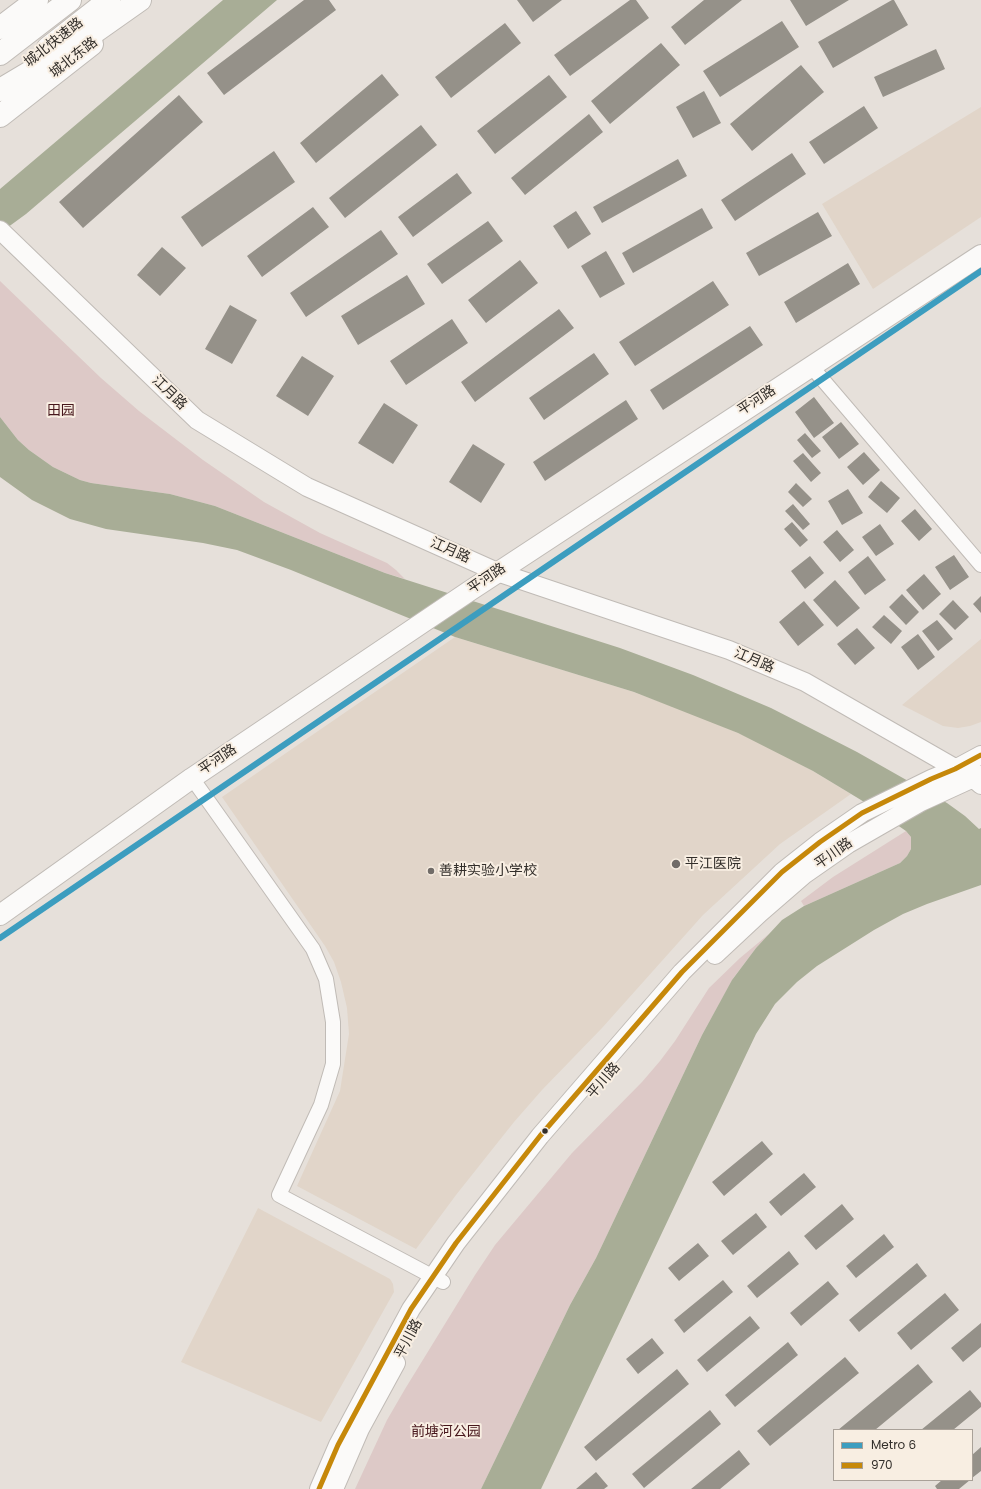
<!DOCTYPE html>
<html>
<head>
<meta charset="utf-8">
<style>
  body { margin:0 }
  #map { position:relative; width:981px; height:1489px; overflow:hidden; background:#e6e0da; font-family:Poppins,sans-serif }
  canvas { display:block }
  .legend { position:absolute; left:833px; top:1429px; width:140px; height:52px; box-sizing:border-box; background:#f8eee2; border:1px solid #a9a198; margin:0; padding:5px 7px; list-style:none; font-size:12px; color:#322e2a }
  .legend li { display:flex; align-items:center; gap:8px; height:20px }
  .legend b { width:20px; border:1px solid #a9a198 }
</style>
</head>
<body>
<div id="map">
<canvas width="981" height="1489"></canvas>
<ul class="legend">
<li><b style="height:5px;background:#3c9dbf"></b>Metro 6</li>
<li><b style="height:5px;background:#c6880a"></b>970</li>
</ul>
</div>
<script>
const g = document.querySelector('canvas').getContext('2d');
g.lineJoin = 'round';
function paint(path, color) { g.fillStyle = color; g.fill(path, 'evenodd'); }
const toPath = rows => new Path2D(rows.map(r => 'M' + r).join(''));
function trace(path, color, width, dash) { g.strokeStyle = color; g.lineWidth = width; g.lineCap = dash ? 'butt' : 'round'; g.setLineDash(dash || []); g.stroke(path); }
function drawText(font, color, halo, rows, align = 'center') {
  g.font = font + ' Poppins,"Noto Sans SC",sans-serif'; g.lineWidth = 4; g.setLineDash([]); g.textBaseline = 'middle'; g.strokeStyle = halo; g.fillStyle = color; for (const [text, x, y, turn = 0] of rows) {
    g.save(); g.translate(x, y); g.rotate((+turn || 0) * Math.PI / 180); g.textAlign = isNaN(turn) ? turn : align; if (halo) g.strokeText(text, 0, 0); g.fillText(text, 0, 0); g.restore();
  }
}
paint(toPath([
  [981,107,981,217,873,289,822,204],
  [455,637,634,692,708,720,763,744,813,771,851,794,780,844,703,915,602,1028,542,1090,514,1122,456,1195,416,1249,297,1186,340,1091,349,1034,347,1008,341,982,334,962,325,946,222,797],
  [981,639,981,722,970,726,958,728,943,726,902,705],
  [258,1208,390,1279,393,1284,394,1292,321,1422,181,1362]
]), '#e1d5c9');
paint(toPath([
  [0,281,101,378,139,411,203,460,264,502,320,533,387,563,396,570,405,579,385,573,215,506,170,494,91,483,80,480,53,467,29,450,18,440,0,417],
  [906,831,911,837,911,849,907,856,900,863,804,906,801,901,833,877],
  [770,933,756,948,734,977,702,1035,596,1258,570,1305,481,1489,355,1489,387,1420,405,1389,475,1275,495,1245,572,1153,642,1082,660,1061,675,1041,709,988,740,958]
]), '#ddc9c7');
paint(toPath([
  [223,0,277,0,26,214,0,233,0,189],
  [0,417,18,440,29,450,53,467,80,480,91,483,170,494,215,506,385,573,620,648,693,675,771,708,857,752,947,803,965,816,979,829,981,828,981,885,927,904,903,914,874,930,817,966,797,982,775,1004,756,1034,745,1057,541,1489,481,1489,570,1305,596,1258,702,1035,732,980,756,948,782,920,804,906,900,863,907,856,911,849,911,837,906,831,861,800,813,771,738,733,634,692,455,637,291,570,237,550,203,543,106,529,70,519,32,500,0,477]
]), '#a8ad96');
paint(toPath([
  [304,0,329,0,336,10,224,95,207,73],
  [517,0,562,0,533,22],
  [630,0,636,0,649,18,570,76,554,55],
  [704,0,742,0,685,45,671,27],
  [790,0,849,0,806,26],
  [892,0,894,0,908,25,833,68,818,42],
  [782,21,799,47,720,97,703,71],
  [505,23,521,43,451,98,435,77],
  [661,43,680,65,610,124,591,101],
  [936,49,945,69,883,97,874,77],
  [801,65,824,92,752,151,730,124],
  [382,74,399,95,316,163,300,143],
  [549,75,567,97,495,154,477,131],
  [704,91,721,123,693,138,676,107],
  [179,95,203,122,83,228,59,202],
  [864,106,878,128,824,164,809,142],
  [589,114,603,132,525,195,511,178],
  [421,125,437,145,345,218,329,198],
  [274,151,295,182,202,247,181,217],
  [792,153,806,174,735,221,721,200],
  [678,159,687,176,602,223,593,207],
  [457,173,472,193,413,237,398,217],
  [313,207,329,227,262,277,247,256],
  [702,208,713,228,633,273,622,253],
  [576,211,591,234,568,249,553,226],
  [818,212,832,236,759,276,746,253],
  [488,221,503,241,442,284,427,264],
  [381,230,398,254,306,317,290,293],
  [162,247,186,268,160,296,137,275],
  [606,251,625,284,600,298,581,266],
  [520,260,538,283,486,323,468,300],
  [848,263,860,284,796,323,784,302],
  [407,275,425,304,358,345,341,316],
  [713,281,729,305,635,366,619,342],
  [230,305,257,320,232,364,205,349],
  [559,309,574,328,475,402,461,382],
  [452,319,468,343,406,385,390,361],
  [750,326,763,345,663,410,650,390],
  [594,353,609,374,544,420,529,398],
  [302,356,334,376,308,416,276,396],
  [814,397,834,423,814,438,795,412],
  [626,400,638,419,545,481,533,462],
  [384,403,418,425,393,464,358,443],
  [841,422,859,444,839,459,822,437],
  [805,433,821,451,812,458,797,440],
  [473,444,505,464,481,503,449,482],
  [864,452,880,470,863,485,847,467],
  [803,453,821,473,811,482,793,461],
  [881,481,900,498,887,513,868,497],
  [796,483,812,499,803,507,788,492],
  [848,489,863,513,842,525,828,501],
  [793,504,810,524,803,530,785,511],
  [915,509,932,529,919,541,901,521],
  [792,522,808,540,800,547,784,529],
  [880,524,894,544,876,556,862,537],
  [837,530,854,550,840,562,823,542],
  [954,555,969,577,950,590,935,567],
  [810,556,824,573,805,589,791,571],
  [868,556,886,580,865,595,848,572],
  [924,574,941,594,923,610,906,590],
  [835,580,860,608,837,627,813,600],
  [902,594,919,612,906,625,889,607],
  [981,596,981,613,973,604],
  [953,600,969,617,955,630,939,614],
  [804,601,824,625,798,646,779,622],
  [884,615,902,631,891,644,872,627],
  [937,620,953,639,938,651,922,631],
  [857,628,875,648,855,665,837,644],
  [918,634,935,657,918,670,901,647],
  [762,1141,773,1154,724,1196,712,1182],
  [804,1173,816,1187,781,1216,769,1202],
  [842,1204,854,1219,816,1250,804,1236],
  [756,1213,767,1227,733,1255,721,1241],
  [884,1234,894,1247,856,1278,846,1266],
  [698,1243,709,1256,679,1281,668,1268],
  [789,1251,799,1264,757,1298,747,1286],
  [917,1263,927,1276,859,1332,849,1320],
  [723,1280,733,1292,684,1333,674,1320],
  [828,1281,839,1294,801,1326,790,1313],
  [945,1293,959,1310,911,1350,897,1333],
  [750,1316,760,1328,707,1372,697,1360],
  [981,1323,981,1347,963,1362,951,1348],
  [652,1338,664,1353,638,1374,626,1359],
  [788,1342,798,1355,735,1407,725,1395],
  [845,1357,859,1373,770,1446,757,1431],
  [918,1364,933,1382,875,1430,838,1430],
  [677,1369,689,1384,596,1461,584,1447],
  [970,1390,981,1403,981,1407,953,1430,921,1430],
  [710,1410,721,1424,644,1488,632,1474],
  [981,1447,981,1471,972,1478,972,1455],
  [739,1450,750,1464,720,1489,691,1489],
  [596,1472,608,1486,604,1489,576,1489],
  [942,1480,970,1480,959,1489,937,1489,935,1486]
]), '#959189');
const minor = toPath([
  [811,366,981,565],
  [192,778,313,949,326,979,333,1022,333,1064,321,1105,279,1195,443,1282]
]);
const tertiary = toPath([
  [0,230,197,420,307,487,497,572,729,650,805,682,974,779,981,785],
  [715,955,760,913,805,874,848,844,921,802,980,775],
  [319,1489,338,1445,411,1309,456,1243,540,1136,682,972,782,872,820,842,862,813,931,779,955,769,981,755],
  [334,1489,360,1429,396,1363]
]);
const secondary = toPath([
  [0,915,192,778,471,590,981,255]
]);
const primary = toPath([
  [0,28,37,0],
  [0,116,92,44]
]);
const trunk = toPath([
  [48,48,109,0],
  [0,54,70,0],
  [0,90,79,43,140,0]
]);
trace(minor, '#c0bbb6', 16);
trace(tertiary, '#c0bbb6', 20);
trace(secondary, '#c0bbb6', 22);
trace(primary, '#c0bbb6', 24);
trace(trunk, '#c0bbb6', 24);
trace(minor, '#fbfaf9', 14);
trace(tertiary, '#fbfaf9', 18);
trace(secondary, '#fbfaf9', 20);
trace(primary, '#fbfaf9', 22);
trace(trunk, '#fbfaf9', 22);
trace(toPath([
  [319,1489,338,1445,411,1309,456,1243,540,1136,682,972,782,872,820,842,862,813,931,779,955,769,981,755]
]), '#c6880a', 5);
trace(toPath([
  [0,938,981,271]
]), '#3c9dbf', 6);
for (const [x, y, r, color] of [
  [676,864,5,"#716c68"],
  [431,871,4,"#716c68"],
  [545,1131,3.5,"#322e2a"]
]) { const dot = new Path2D(); dot.arc(x, y, r, 0, 2 * Math.PI); g.fillStyle = color; g.fill(dot); trace(dot, '#f8eee2', 1.5); }
drawText('14px', '#322e2a', '#f8eee2', [
  ["城北快速路",54,43,-38],
  ["城北东路",74,58,-38],
  ["江月路",169,393,44],
  ["平河路",757,401,-33],
  ["江月路",450,551,24],
  ["平河路",487,579,-34],
  ["江月路",754,661,23],
  ["平河路",218,760,-34],
  ["平川路",834,854,-35],
  ["平川路",604,1081,-49],
  ["平川路",409,1339,-62]
]);
drawText('14px', '#47171c', '#f8eee2', [
  ["田园",61,411],
  ["前塘河公园",446,1432]
]);
drawText('14px', '#322e2a', '#f8eee2', [
  ["平江医院",685,864],
  ["善耕实验小学校",439,871]
], 'left');
</script>
</body>
</html>
